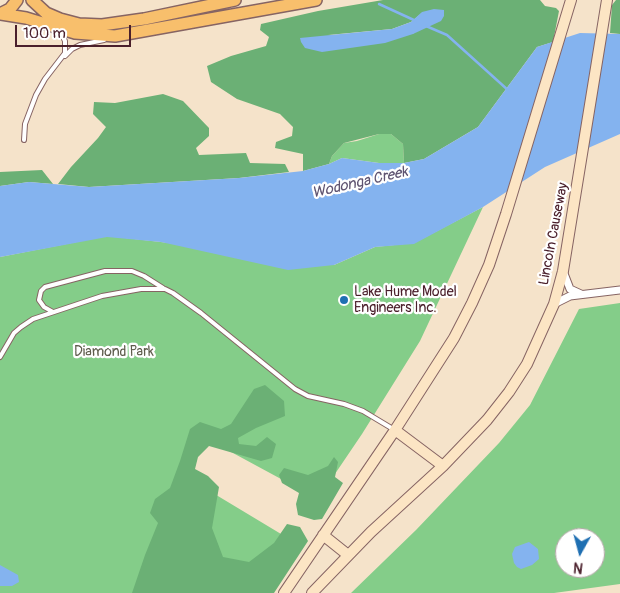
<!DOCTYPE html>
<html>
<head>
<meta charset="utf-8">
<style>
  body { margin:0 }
  #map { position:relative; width:620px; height:593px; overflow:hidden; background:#f5e3ca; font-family:Pangolin,sans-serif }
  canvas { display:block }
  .north { position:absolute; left:555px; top:528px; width:50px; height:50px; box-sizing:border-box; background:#fff; border:1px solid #b7a5aa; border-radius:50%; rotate:187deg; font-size:14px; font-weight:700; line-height:20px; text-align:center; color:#4a1f2b }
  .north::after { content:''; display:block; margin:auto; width:18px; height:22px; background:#1f6fb2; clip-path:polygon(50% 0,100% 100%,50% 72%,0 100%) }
  .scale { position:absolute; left:15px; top:25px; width:116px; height:22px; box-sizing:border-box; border:2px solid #4a1f2b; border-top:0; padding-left:6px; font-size:15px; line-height:18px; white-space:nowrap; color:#4a1f2b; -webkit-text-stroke:4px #fff; paint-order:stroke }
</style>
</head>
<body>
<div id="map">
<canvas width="620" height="593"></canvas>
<div class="north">N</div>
<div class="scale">100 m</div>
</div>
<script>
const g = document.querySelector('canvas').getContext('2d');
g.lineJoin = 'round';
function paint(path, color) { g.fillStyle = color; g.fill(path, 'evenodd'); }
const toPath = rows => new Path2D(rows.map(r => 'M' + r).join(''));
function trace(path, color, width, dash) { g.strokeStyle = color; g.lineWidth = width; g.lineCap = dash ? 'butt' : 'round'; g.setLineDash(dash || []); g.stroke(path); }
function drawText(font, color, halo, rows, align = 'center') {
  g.font = font + ' Pangolin,sans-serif'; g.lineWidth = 4.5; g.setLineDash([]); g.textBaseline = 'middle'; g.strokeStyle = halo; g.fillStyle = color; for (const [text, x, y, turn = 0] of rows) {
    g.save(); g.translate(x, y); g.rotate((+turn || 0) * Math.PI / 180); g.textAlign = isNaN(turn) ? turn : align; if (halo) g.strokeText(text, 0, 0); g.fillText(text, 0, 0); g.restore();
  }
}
paint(toPath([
  [379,134,391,134,403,144,404,163,379,163,342,158,329,164,332,156,344,143,357,141],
  [483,207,420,341,362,434,318,499,196,433,183,475,291,540,257,593,0,593,0,257,107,236,161,242,334,265,375,247,414,243],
  [620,303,620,584,554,593,351,593,416,530,499,443,530,405,579,309],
  [565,538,595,538,595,568,565,568]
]), '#84cd89');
paint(toPath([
  [383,0,540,0,545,6,556,8,559,11,553,42,537,47,478,127,424,159,404,163,403,144,391,134,379,134,344,143,332,156,329,164,303,171,303,154,275,148,276,142,292,136,293,127,280,114,237,99,211,82,207,66,231,56,266,46,269,37,260,30,261,24,318,11],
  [423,12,413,34,328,35,392,29,411,22],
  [616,0,620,0,620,34,610,33,612,5],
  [163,94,183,101,209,128,209,136,196,148,199,155,246,153,250,163,285,164,289,172,239,178,89,187,58,184,71,167,98,138,106,127,93,114,94,102,115,103],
  [42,170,53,184,29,182,0,186,0,172],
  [265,385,284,401,285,416,256,428,238,438,239,444,256,446,267,437,276,444,272,458,261,461,209,446,198,457,195,469,208,476,219,487,212,528,223,557,249,562,274,543,287,524,300,527,308,541,274,593,132,593,145,555,158,523,150,513,155,499,170,488,180,461,190,429,200,422,221,429,231,424,254,389],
  [334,457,338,462,335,477,343,483,322,519,314,520,298,515,296,504,299,493,282,483,279,475,284,468,308,475,328,466]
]), '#6bb075');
paint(toPath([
  [434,9,444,10,444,16,441,21,413,34,385,43,322,52,305,48,301,42,300,38,392,29,411,22,422,12],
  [580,33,620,34,620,134,545,167,483,207,414,244,375,247,334,265,288,270,161,242,107,237,0,257,0,186,29,182,89,187,239,178,303,171,329,164,342,158,379,163,404,163,424,159,478,127,537,47],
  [529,542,538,549,539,559,532,565,521,569,517,567,514,563,512,554,515,547],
  [0,565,18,575,19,582,12,586,0,586]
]), '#84b3ef');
trace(toPath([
  [379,4,416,21],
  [426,26,447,35,509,91]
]), '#84b3ef', 2.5);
const service = toPath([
  [65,56,72,49,80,45,104,40],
  [24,140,25,124,36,95,45,79,65,53,65,41,61,33],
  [53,312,44,307,39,300,41,291,45,287,105,271,132,271,144,276,163,288],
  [0,357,14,333,21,327,33,319,102,296,141,289,165,289,173,293,201,313,295,389,308,396,344,404,363,411,393,429]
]);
const minor = toPath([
  [563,271,570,289,581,294],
  [554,304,570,296,620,290]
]);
const secondary = toPath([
  [395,430,443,466],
  [323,535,348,555],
  [284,593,395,430,454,338,472,303,489,265,506,214,571,0],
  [312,593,371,532,443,466,487,420,509,392,527,364,554,304,563,271,607,0]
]);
const primary = toPath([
  [32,0,46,13,60,19,79,24,102,25,144,19,235,0],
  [0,14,10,9,17,0],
  [1,14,26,18,75,33,115,36,316,0]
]);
trace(service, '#866463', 6);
trace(minor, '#866463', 9);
trace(secondary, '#866463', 12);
trace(primary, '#866463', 14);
trace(service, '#fff', 4);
trace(minor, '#fff', 7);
trace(secondary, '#fce5c4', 10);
trace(primary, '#f8bf6c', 11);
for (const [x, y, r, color] of [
  [344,300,5,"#1f6fb2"]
]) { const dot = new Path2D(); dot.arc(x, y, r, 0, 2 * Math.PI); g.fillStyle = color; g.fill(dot); trace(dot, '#fff', 2); }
drawText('14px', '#4a1f2b', '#fff', [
  ["Lincoln Causeway",554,234,-79]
]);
drawText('14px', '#4a1f2b', '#fff', [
  ["Lake Hume Model",354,292],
  ["Engineers Inc.",354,308]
], 'left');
drawText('14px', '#5e5c4c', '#fff', [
  ["Diamond Park",114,352]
]);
drawText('italic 15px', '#5e5370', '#fff', [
  ["Wodonga Creek",360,183,-13]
]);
</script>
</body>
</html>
